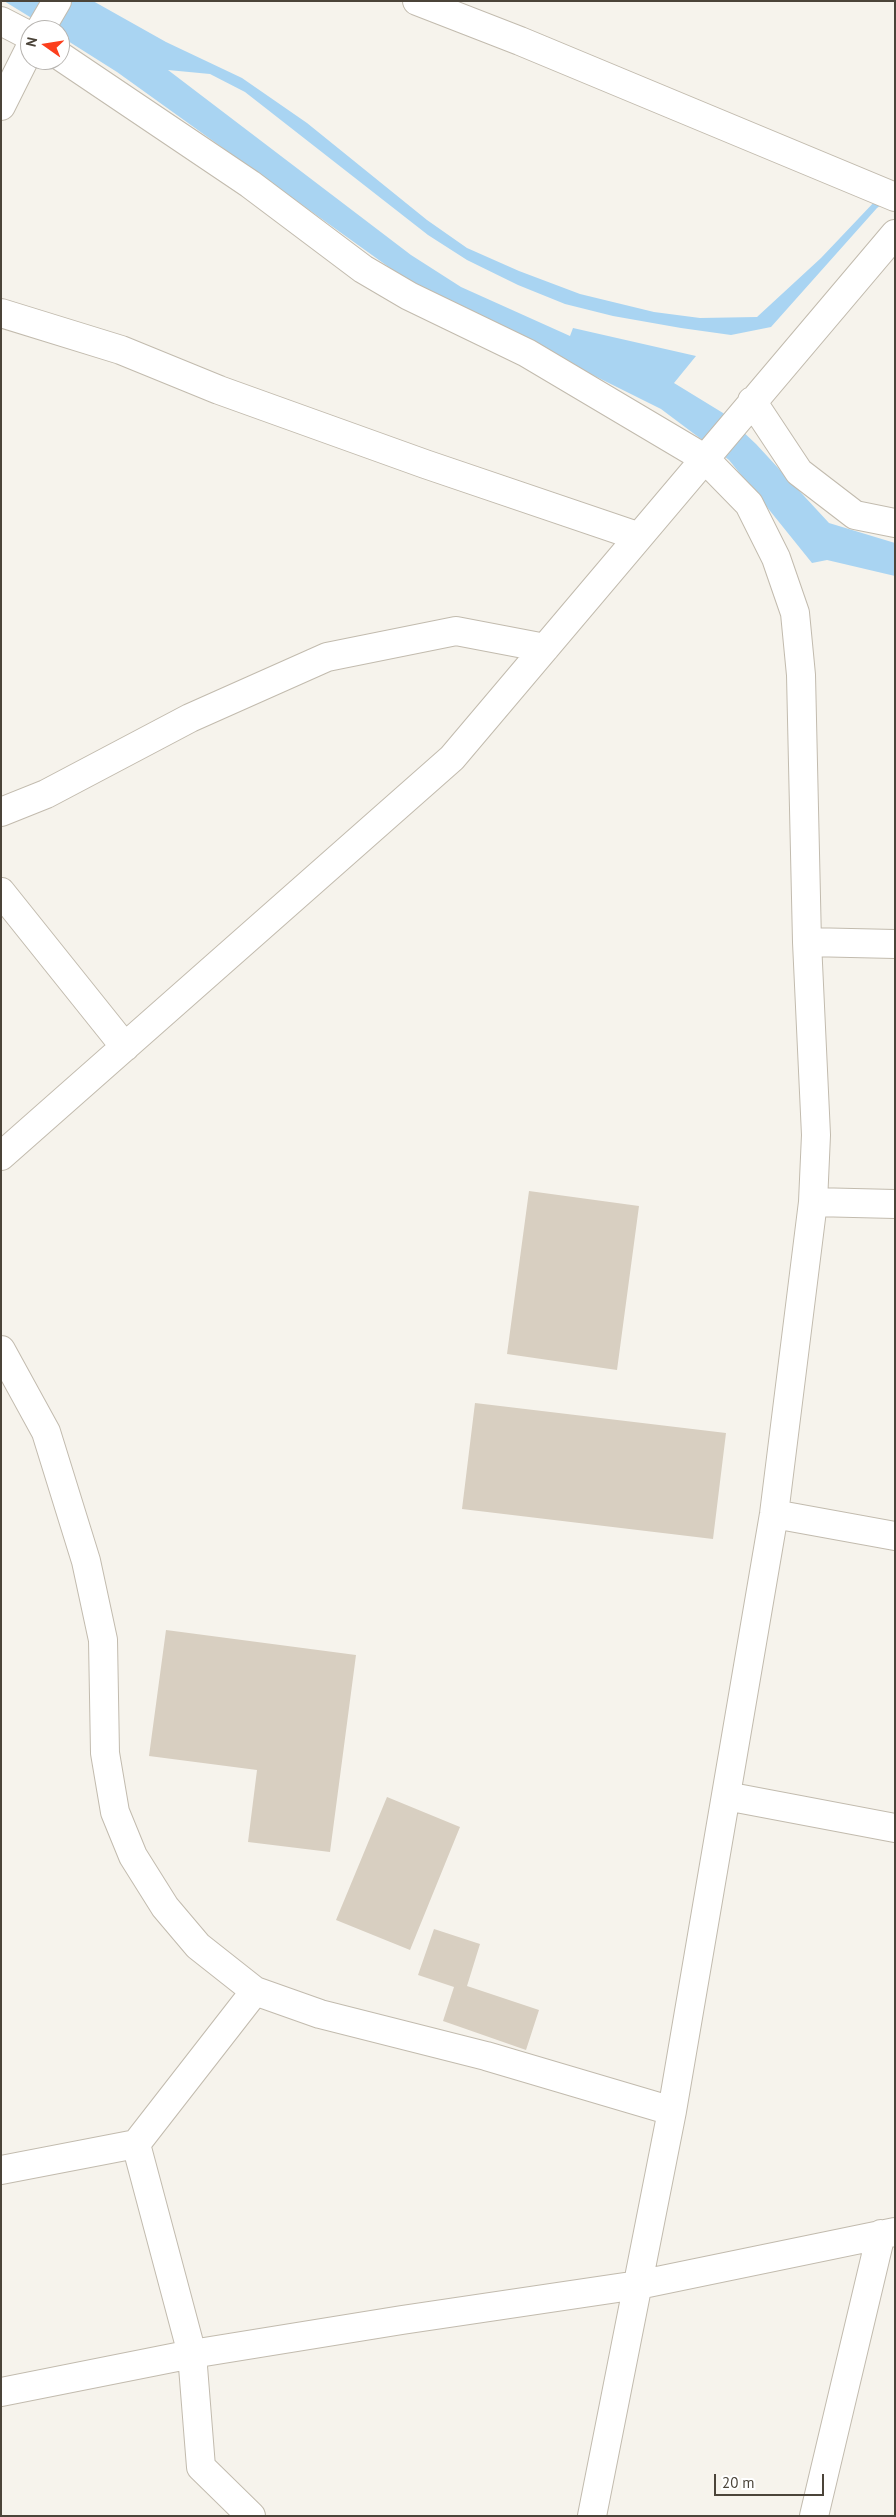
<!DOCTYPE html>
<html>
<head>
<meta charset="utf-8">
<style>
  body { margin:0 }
  #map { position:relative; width:896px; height:2517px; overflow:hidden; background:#f6f3ec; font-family:"PT Sans",sans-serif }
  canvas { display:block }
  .frame { position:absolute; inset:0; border:2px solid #4b4439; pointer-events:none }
  .north { position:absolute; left:20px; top:20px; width:50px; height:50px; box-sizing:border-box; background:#fff; border:1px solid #b7b4b0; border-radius:50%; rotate:283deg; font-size:14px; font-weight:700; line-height:20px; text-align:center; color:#4b4439 }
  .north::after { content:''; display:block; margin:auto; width:18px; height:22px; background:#fc3f1d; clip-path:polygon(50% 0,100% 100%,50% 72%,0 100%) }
  .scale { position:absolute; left:714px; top:2474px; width:110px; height:22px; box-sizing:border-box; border:2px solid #4b4439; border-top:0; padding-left:6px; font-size:15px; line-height:18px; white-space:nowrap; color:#4b4439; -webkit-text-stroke:4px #fff; paint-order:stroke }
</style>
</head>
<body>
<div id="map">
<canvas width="896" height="2517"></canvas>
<div class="frame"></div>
<div class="north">N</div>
<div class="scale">20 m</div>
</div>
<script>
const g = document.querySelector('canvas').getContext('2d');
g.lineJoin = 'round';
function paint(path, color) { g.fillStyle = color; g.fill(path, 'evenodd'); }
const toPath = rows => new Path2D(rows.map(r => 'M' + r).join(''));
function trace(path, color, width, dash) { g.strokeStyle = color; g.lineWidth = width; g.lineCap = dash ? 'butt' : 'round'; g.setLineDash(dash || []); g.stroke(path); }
paint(toPath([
  [4,1,93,1,166,42,242,78,307,123,427,220,467,248,519,271,580,294,654,312,700,318,757,317,821,258,877,199,895,195,877,208,771,327,731,335,681,328,613,316,565,304,518,285,467,260,428,235,245,92,210,74,168,70,411,255,461,287,570,336,573,328,696,356,674,383,723,413,756,444,829,523,895,543,895,576,827,560,812,563,729,460,661,409,438,298,397,273,117,72,60,36,60,30,51,30]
]), '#a9d4f2');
paint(toPath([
  [529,1191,639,1206,617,1370,507,1354],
  [475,1403,726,1433,713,1539,462,1509],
  [166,1630,356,1655,330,1852,248,1842,257,1770,149,1756],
  [387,1797,460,1827,410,1950,336,1920],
  [434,1929,480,1944,467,1986,539,2010,526,2050,443,2021,454,1987,418,1975]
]), '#d8cfc1');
const minor = toPath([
  [417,1,520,41,895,197],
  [1,21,30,36],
  [40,30,57,1],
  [60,56,250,184,363,269,409,296,527,353,704,458,749,504,776,558,795,613,801,675,807,942,816,1135,813,1202,774,1514,672,2111,592,2516],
  [1,106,30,48],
  [1,313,121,350,219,390,425,464,637,536],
  [752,401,799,472,855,515,895,523],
  [1,812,46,794,190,718,327,657,456,631,545,648],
  [1,892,125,1047],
  [807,942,895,944],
  [1,1156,452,758,895,234],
  [813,1202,895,1204],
  [1,1350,46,1432,86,1561,103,1640,105,1753,115,1812,133,1856,165,1907,198,1946,255,1991,320,2014,486,2056,672,2111],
  [774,1514,895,1536],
  [726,1796,895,1828],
  [136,2144,192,2354,201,2467,251,2516],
  [1,2170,136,2144,255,1991],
  [1,2392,192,2354,402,2320,638,2285,895,2232],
  [814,2516,881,2234]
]);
trace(minor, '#c2bbae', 30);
trace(minor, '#fff', 28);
</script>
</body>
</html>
